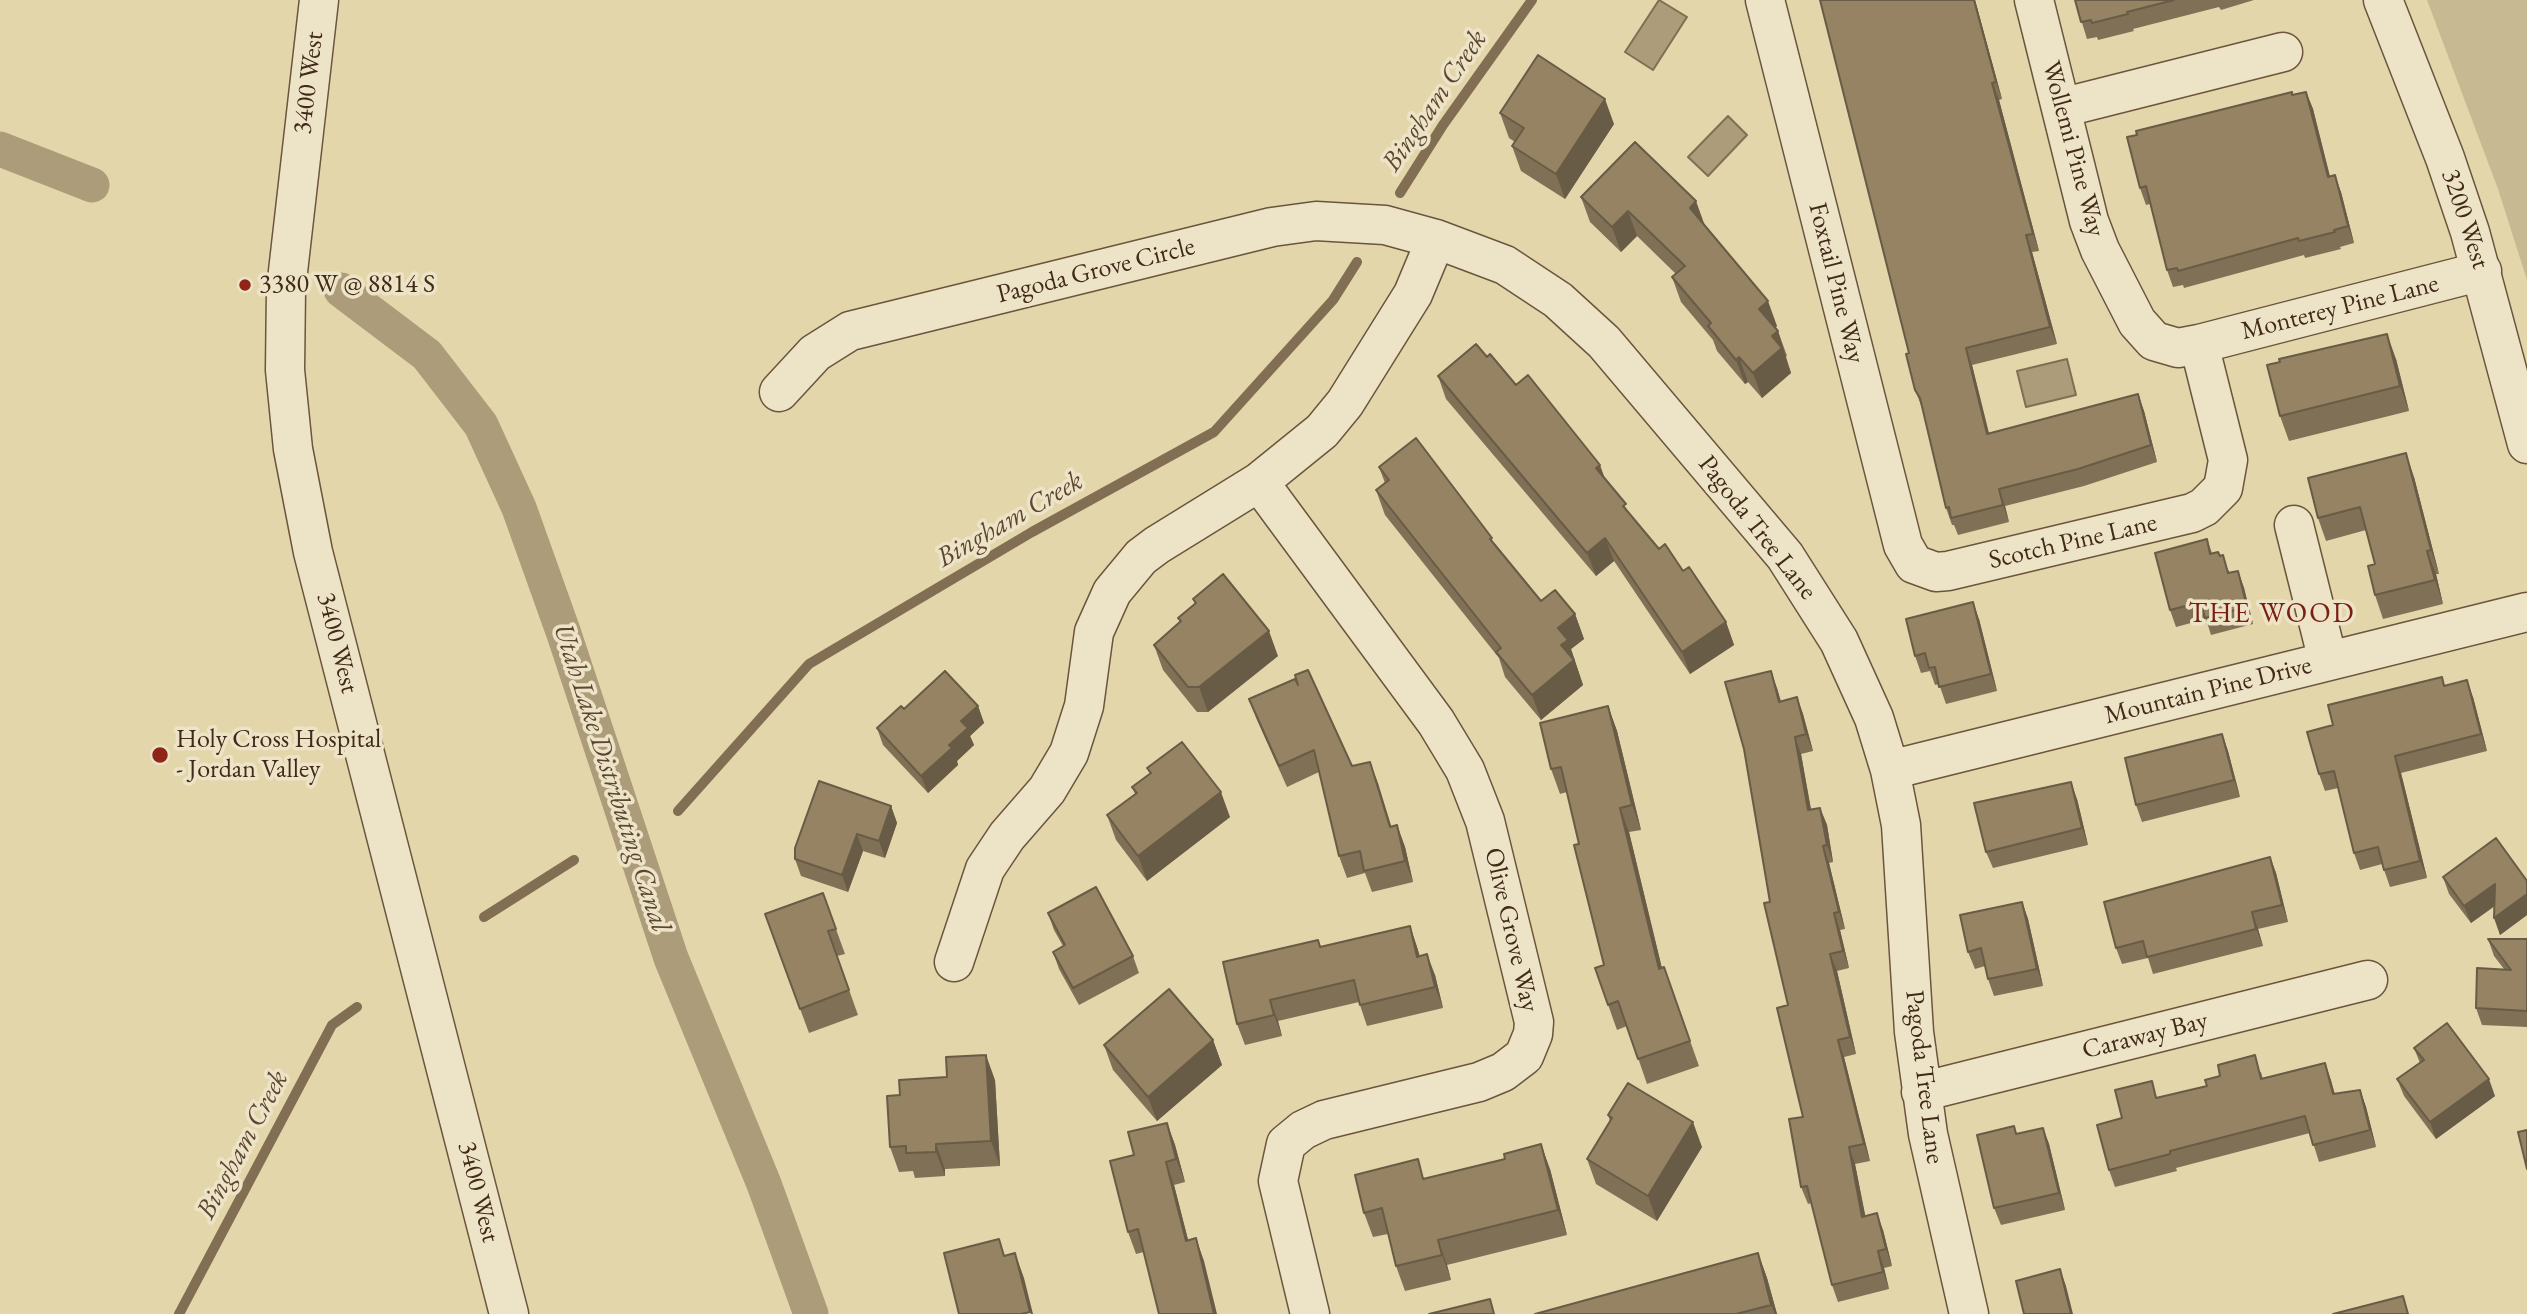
<!DOCTYPE html>
<html>
<head>
<meta charset="utf-8">
<style>
  body { margin:0 }
  canvas { display:block; background:#e3d6aa }
</style>
</head>
<body>
<canvas width="2527" height="1314"></canvas>
<script>
const g = document.querySelector('canvas').getContext('2d');
g.lineJoin = 'round';
function paint(path, color) { g.fillStyle = color; g.fill(path, 'evenodd'); }
const toPath = rows => new Path2D(rows.map(r => 'M' + r).join(''));
function trace(path, color, width, dash) { g.strokeStyle = color; g.lineWidth = width; g.lineCap = dash ? 'butt' : 'round'; g.setLineDash(dash || []); g.stroke(path); }
function drawText(font, color, halo, rows, align = 'center') {
  g.font = font + ' "EB Garamond",serif'; g.lineWidth = 7; g.setLineDash([]); g.textBaseline = 'middle'; g.strokeStyle = halo; g.fillStyle = color; for (const [text, x, y, turn = 0] of rows) {
    g.save(); g.translate(x, y); g.rotate((+turn || 0) * Math.PI / 180); g.textAlign = isNaN(turn) ? turn : align; if (halo) g.strokeText(text, 0, 0); g.fillText(text, 0, 0); g.restore();
  }
}
paint(toPath([
  [2427,0,2527,0,2527,280,2498,189]
]), '#c7b991');
const water = toPath([
  [1659,0,1687,17,1653,70,1625,52,1659,0],
  [1728,116,1747,135,1708,176,1688,157,1728,116],
  [2067,359,2076,395,2026,407,2017,371,2067,359]
]);
paint(water, '#ac9c79');
trace(water, '#816e53', 2);
trace(toPath([
  [1400,193,1443,125,1532,0],
  [678,811,809,664,1032,532,1214,432,1333,300,1357,262],
  [484,917,574,860],
  [179,1314,332,1025,357,1007]
]), '#816e53', 10);
trace(toPath([
  [0,149,92,185],
  [341,290,427,355,481,425,519,508,564,634,671,958,764,1184,811,1314]
]), '#ac9c79', 35);
const minor = toPath([
  [1765,0,1903,545,1914,564,1936,572,1948,571,2192,513,2204,507,2223,488,2228,460,2199,344],
  [2034,0,2089,221,2100,250,2137,322,2154,341,2178,348,2199,344,2482,271],
  [2061,108,2283,52],
  [779,392,815,353,850,331,1272,227,1316,221,1385,225,1436,239,1505,265,1558,300,1604,342,1785,556,1839,641,1874,718,1890,770,1901,825,1914,1032,1928,1134,1969,1314],
  [1259,482,1436,722,1465,770,1485,821,1534,1022,1533,1034,1524,1056,1503,1072,1479,1082,1324,1120,1303,1130,1286,1144,1278,1181,1310,1314],
  [2294,525,2328,661],
  [1890,770,2527,612],
  [954,962,985,869,1007,836,1047,790,1069,753,1084,706,1094,632,1112,592,1141,557,1157,545,1259,482,1322,431,1345,403,1413,294,1436,239],
  [1921,1092,2368,980]
]);
const tertiary = toPath([
  [319,0,286,289,285,370,293,449,313,552,509,1314],
  [2383,0,2445,158,2470,232,2527,444]
]);
trace(minor, '#6a553d', 41);
trace(tertiary, '#6a553d', 41);
trace(minor, '#ede4c8', 38);
trace(tertiary, '#ede4c8', 38);
paint(toPath([
  [1820,0,1975,0,2002,99,1999,100,2039,251,2032,252,2057,344,1972,365,1989,433,2138,394,2144,411,2157,462,2084,486,2005,506,2009,522,1958,535,1954,525,1952,525,1946,508,1923,410,1915,390,1909,353],
  [2075,0,2254,0,2221,10,2219,7,2133,29,2134,31,2098,40,2097,37,2087,39],
  [2306,92,2313,109,2330,176,2341,192,2354,243,2340,247,2341,249,2305,258,2304,255,2184,288,2183,285,2173,287,2167,270,2150,204,2146,205,2140,188,2293,95],
  [1500,113,1614,124,1565,199,1521,171,1512,146,1515,142,1509,138],
  [1581,197,1705,226,1777,326,1775,328,1778,331,1787,356,1785,357,1791,373,1762,398,1748,382,1745,384,1717,351,1713,340,1681,302,1672,277,1676,274,1637,236,1621,252,1590,222],
  [1487,357,1516,385,1606,480,1630,514,1659,549,1683,571,1726,622,1734,645,1690,674,1614,561,1596,576,1446,399,1438,376],
  [2396,359,2409,411,2289,441,2280,416],
  [1379,467,1495,544,1541,601,1575,614,1584,639,1571,649,1583,685,1541,720,1505,677,1499,658,1385,515,1376,490,1385,483],
  [2414,477,2439,574,2436,574,2443,604,2383,619,2375,595,2375,564,2366,530,2326,541,2318,518],
  [2207,539,2212,553,2220,556,2230,573,2238,571,2244,588,2253,624,2211,635,2206,619,2176,627,2170,610],
  [1193,599,1278,656,1208,712,1197,712,1163,670,1154,645,1180,622,1178,618,1195,604],
  [1979,619,1997,691,1946,704,1939,684,1935,685,1930,671,1921,673,1915,656],
  [2442,677,2445,686,2473,697,2487,751,2401,773,2427,878,2390,887,2382,864,2360,870,2354,853,2338,788,2325,791,2319,774,2333,725],
  [1777,688,1781,701,1797,697,1803,714,1813,751,1801,754,1811,809,1820,808,1827,825,1833,862,1829,863,1845,929,1840,930,1849,968,1837,971,1856,1054,1844,1057,1870,1161,1855,1164,1865,1216,1883,1230,1892,1266,1884,1268,1889,1289,1838,1302,1832,1285,1811,1203,1808,1204,1801,1187,1803,1117,1788,1005,1770,902],
  [1249,699,1352,766,1370,762,1391,827,1397,825,1405,847,1413,882,1372,892,1365,873,1347,878,1339,856,1319,772,1287,787,1257,720],
  [978,706,984,723,970,736,974,745,957,761,958,765,928,793,883,745,877,728,904,709],
  [1608,706,1617,731,1641,830,1629,832,1662,968,1664,967,1699,1066,1647,1084,1627,1026,1617,1030,1595,968,1604,965,1579,844,1567,792,1560,794,1551,769],
  [2222,734,2228,751,2240,797,2142,822,2136,805],
  [1147,768,1230,817,1147,881,1116,840,1107,815,1135,794,1132,787,1150,774],
  [2077,799,2088,845,1993,868,1986,852],
  [891,806,897,823,885,858,863,851,848,892,801,876,795,859],
  [2270,857,2276,873,2288,922,2258,929,2263,946,2153,974,2148,958,2122,964,2116,948],
  [2443,877,2527,881,2527,915,2500,935,2495,906,2471,923,2449,894],
  [823,893,845,954,837,956,858,1015,809,1033,765,914],
  [2022,902,2028,919,2043,986,1994,996,1988,979,1985,966,1975,969,1968,952],
  [1048,913,1133,956,1139,973,1079,1005,1059,969,1053,952,1063,946,1054,930],
  [1410,926,1420,956,1435,975,1443,1008,1367,1026,1359,1002,1278,1021,1282,1036,1245,1045,1237,1024,1318,940,1321,947],
  [2488,939,2527,939,2527,1027,2482,1025,2476,1008,2504,969,2494,956],
  [1213,1040,1222,1065,1157,1121,1113,1070,1104,1045],
  [2414,1048,2495,1096,2436,1139,2404,1096,2397,1079,2420,1063],
  [2325,1063,2335,1094,2360,1090,2366,1107,2376,1147,2319,1162,2310,1133,2176,1168,2177,1171,2115,1187,2109,1170,2122,1118,2158,1098,2261,1072,2263,1079],
  [995,1080,1000,1166,945,1169,945,1176,915,1178,913,1171,899,1172,890,1147,900,1095],
  [1608,1115,1702,1147,1657,1221,1596,1184,1587,1159,1610,1121],
  [1167,1123,1175,1145,1185,1182,1174,1185,1188,1240,1204,1261,1144,1252,1136,1254,1128,1232,1134,1155],
  [2014,1126,2017,1134,2043,1128,2049,1144,2065,1210,2001,1225,1994,1208],
  [1550,1169,1567,1235,1447,1265,1451,1280,1405,1291,1396,1266,1388,1234,1373,1237,1364,1213,1425,1179],
  [1758,1253,1767,1278,1777,1314,1535,1314]
]), '#807156');
paint(toPath([
  [1974,0,1975,0,2002,99,1996,82],
  [1992,83,1999,100,2039,251,2033,234],
  [2306,92,2313,109,2334,194,2328,177],
  [1605,99,1614,124,1565,199,1556,174],
  [2335,175,2341,192,2354,243,2348,226],
  [1696,201,1705,226,1690,208],
  [1628,211,1637,236,1621,252,1612,227],
  [2026,235,2032,252,2057,344,2050,327],
  [1768,301,1777,326,1768,334,1759,309],
  [1778,331,1791,373,1762,398,1753,373,1772,336],
  [2387,334,2396,359,2409,411,2400,386],
  [1966,348,1972,365,1993,451,1987,434],
  [1739,357,1748,382,1745,384,1736,360],
  [2138,394,2144,411,2157,462,2151,445],
  [2406,453,2414,477,2439,574,2431,550],
  [1600,465,1608,487,1596,468],
  [1999,489,2005,506,2009,522,2003,505],
  [1605,538,1614,561,1596,576,1587,553],
  [2427,551,2436,574,2443,604,2435,580],
  [2238,571,2244,588,2253,624,2247,607],
  [1973,602,1979,619,1997,691,1991,674],
  [1575,614,1584,639,1571,649,1583,685,1541,720,1532,695,1561,645,1558,628],
  [1726,622,1734,645,1690,674,1682,652],
  [1269,631,1278,656,1208,712,1199,687],
  [1771,671,1777,688,1785,719,1779,702],
  [2467,680,2473,697,2487,751,2481,734],
  [1797,697,1803,714,1813,751,1806,734],
  [978,706,984,723,970,736,974,745,957,761,958,765,928,793,921,776,949,745,961,721],
  [1608,706,1617,731,1641,830,1632,805],
  [2222,734,2228,751,2240,797,2234,780],
  [1795,737,1801,754,1814,827,1808,810],
  [2395,756,2401,773,2427,878,2420,861],
  [1370,762,1378,783,1398,848,1390,827],
  [2071,782,2077,799,2088,845,2082,828],
  [1221,792,1230,817,1147,881,1138,856],
  [891,806,897,823,885,858,879,841],
  [1620,808,1629,832,1668,994,1659,969],
  [1820,808,1827,825,1833,862,1827,845],
  [1397,825,1405,847,1413,882,1405,861],
  [857,834,863,851,848,892,842,875],
  [1823,846,1829,863,1845,929,1839,912],
  [2270,857,2276,873,2288,922,2282,905],
  [2495,884,2501,901,2471,923,2464,906],
  [2527,894,2527,915,2500,935,2494,918],
  [2022,902,2028,919,2043,986,2037,969],
  [2252,912,2258,929,2263,946,2256,929],
  [1834,913,1840,930,1849,968,1843,951],
  [1410,926,1417,947,1425,978,1417,957],
  [1427,954,1435,975,1443,1008,1435,987],
  [1830,954,1837,971,1856,1054,1850,1037],
  [1270,1000,1278,1021,1282,1036,1274,1015],
  [1213,1040,1222,1065,1157,1121,1148,1097],
  [1838,1040,1844,1057,1870,1161,1864,1144],
  [986,1055,995,1080,1000,1166,991,1141],
  [2325,1063,2331,1080,2339,1111,2333,1094],
  [2489,1079,2495,1096,2436,1139,2430,1122],
  [2360,1090,2366,1107,2376,1147,2370,1130],
  [1693,1122,1702,1147,1657,1221,1648,1196],
  [1167,1123,1175,1145,1185,1182,1176,1159],
  [2043,1128,2049,1144,2065,1210,2059,1193],
  [936,1144,945,1169,945,1176,936,1152],
  [1541,1144,1550,1169,1567,1235,1558,1210],
  [1849,1147,1855,1164,1869,1234,1862,1217],
  [1166,1162,1174,1185,1194,1263,1186,1241],
  [1877,1213,1883,1230,1892,1266,1886,1249],
  [1196,1238,1204,1261,1217,1314,1214,1314],
  [1438,1240,1447,1265,1451,1280,1442,1255],
  [1878,1251,1884,1268,1889,1289,1883,1272],
  [1015,1253,1024,1278,1033,1314,1031,1314,1030,1312],
  [1758,1253,1767,1278,1777,1314,1775,1314,1771,1305],
  [2060,1269,2066,1286,2073,1314,2071,1314]
]), '#685c46');
const building = toPath([
  [1820,0,1974,0,1996,82,1992,83,2033,234,2026,235,2050,327,1966,348,1987,434,2138,394,2151,445,2078,469,1999,489,2003,505,1951,518,1949,507,1946,508,1920,398,1915,390,1906,354,1909,353,1820,0],
  [2075,0,2174,0,2127,12,2128,14,2092,23,2091,20,2081,22,2075,0],
  [1538,55,1605,99,1556,174,1512,146,1524,128,1500,113,1538,55],
  [2292,92,2292,95,2306,92,2328,177,2335,175,2348,226,2334,230,2335,232,2299,241,2298,238,2178,271,2177,268,2167,270,2146,186,2140,188,2127,137,2137,135,2136,131,2292,92],
  [1635,142,1696,201,1690,208,1768,301,1759,309,1778,331,1772,336,1782,348,1753,373,1739,357,1736,360,1708,326,1711,323,1672,277,1685,266,1628,211,1612,227,1581,197,1635,142],
  [2387,334,2400,386,2280,416,2267,365,2280,362,2279,359,2387,334],
  [1476,344,1487,357,1490,354,1516,385,1528,375,1600,465,1596,468,1626,504,1623,506,1659,549,1665,544,1683,571,1689,567,1726,622,1682,652,1605,538,1587,553,1438,376,1476,344],
  [1416,438,1492,538,1490,539,1541,601,1555,590,1575,614,1558,628,1568,640,1561,645,1574,660,1532,695,1496,652,1501,648,1376,490,1389,480,1379,467,1416,438],
  [2406,453,2431,550,2427,551,2435,580,2375,595,2368,566,2375,564,2360,507,2318,518,2308,478,2406,453],
  [2207,539,2210,554,2218,552,2220,556,2223,555,2228,573,2238,571,2247,607,2205,618,2201,602,2170,610,2155,553,2207,539],
  [1223,574,1269,631,1199,687,1188,687,1154,645,1181,621,1178,618,1196,603,1193,599,1223,574],
  [1973,602,1991,674,1939,687,1935,667,1929,668,1925,653,1915,656,1906,619,1973,602],
  [1308,670,1352,766,1370,762,1390,827,1397,825,1405,861,1364,871,1360,851,1339,856,1314,750,1279,766,1249,699,1295,679,1298,685,1295,675,1308,670],
  [945,671,978,706,961,721,968,728,949,745,952,748,921,776,877,728,901,706,904,709,945,671],
  [1771,671,1779,702,1797,697,1806,734,1795,737,1808,810,1820,808,1827,845,1823,846,1839,912,1834,913,1843,951,1830,954,1850,1037,1838,1040,1864,1144,1849,1147,1862,1217,1877,1213,1886,1249,1878,1251,1883,1272,1832,1285,1807,1186,1801,1187,1789,1119,1803,1117,1777,1008,1788,1005,1764,903,1770,902,1744,749,1725,682,1771,671],
  [2442,677,2444,686,2467,680,2481,734,2395,756,2420,861,2384,870,2378,847,2354,853,2334,771,2319,774,2307,732,2333,725,2328,705,2442,677],
  [1608,706,1632,805,1620,808,1659,969,1664,967,1690,1041,1638,1059,1618,1001,1608,1005,1595,968,1604,965,1574,845,1579,844,1561,767,1551,769,1540,723,1608,706],
  [2222,734,2234,780,2136,805,2125,758,2222,734],
  [1182,742,1221,792,1138,856,1107,815,1137,793,1132,787,1151,773,1147,768,1182,742],
  [819,781,891,806,879,841,857,834,842,875,795,859,795,848,819,781],
  [2071,782,2082,828,1986,852,1974,803,2071,782],
  [2496,838,2527,881,2527,894,2494,918,2495,884,2464,906,2443,877,2496,838],
  [2270,857,2282,905,2252,912,2256,929,2147,957,2143,941,2116,948,2104,902,2270,857],
  [1096,887,1133,956,1073,988,1053,952,1065,945,1048,913,1096,887],
  [823,893,836,929,828,931,849,990,800,1009,765,914,823,893],
  [2022,902,2037,969,1988,979,1981,948,1968,952,1960,915,2022,902],
  [1410,926,1417,957,1427,954,1435,987,1360,1005,1354,980,1270,1000,1274,1015,1237,1024,1223,962,1318,940,1320,947,1410,926],
  [2488,939,2527,939,2527,1011,2476,1008,2477,968,2511,970,2488,939],
  [1169,989,1213,1040,1148,1097,1104,1045,1169,989],
  [2447,1023,2489,1079,2430,1122,2397,1079,2424,1060,2414,1048,2447,1023],
  [986,1055,991,1141,936,1144,936,1152,906,1153,906,1146,890,1147,887,1096,900,1095,899,1080,947,1077,946,1057,986,1055],
  [2255,1055,2261,1079,2325,1063,2333,1094,2360,1090,2370,1130,2313,1145,2305,1116,2170,1151,2170,1154,2109,1170,2097,1125,2122,1118,2115,1090,2152,1081,2156,1098,2207,1086,2205,1080,2220,1076,2218,1065,2255,1055],
  [1628,1083,1693,1122,1648,1196,1587,1159,1612,1118,1608,1115,1628,1083],
  [1167,1123,1176,1159,1166,1162,1186,1241,1196,1238,1214,1314,1159,1314,1138,1229,1128,1232,1110,1161,1134,1155,1128,1132,1167,1123],
  [2014,1126,2016,1134,2043,1128,2059,1193,1994,1208,1977,1135,2014,1126],
  [2527,1130,2527,1169,2518,1132,2527,1130],
  [1541,1144,1558,1210,1438,1240,1442,1255,1396,1266,1382,1208,1364,1213,1355,1175,1418,1159,1423,1179,1505,1159,1504,1154,1541,1144],
  [999,1239,1004,1256,1015,1253,1030,1312,1021,1314,959,1314,944,1253,999,1239],
  [1758,1253,1771,1305,1736,1314,1535,1314,1758,1253],
  [2060,1269,2071,1314,2024,1314,2016,1281,2060,1269],
  [2403,1296,2408,1314,2333,1314,2403,1296],
  [1490,1299,1494,1314,1429,1314,1490,1299]
]);
paint(building, '#958364');
trace(building, '#685c46', 2);
for (const [x, y, r, color] of [
  [245,285,7,"#8f2418"],
  [160,755,9,"#8f2418"]
]) { const dot = new Path2D(); dot.arc(x, y, r, 0, 2 * Math.PI); g.fillStyle = color; g.fill(dot); trace(dot, '#ede4c8', 2.5); }
drawText('26px', '#412a19', '#ede4c8', [
  ["3400 West",309,83,-83],
  ["Wollemi Pine Way",2073,149,75],
  ["3200 West",2465,219,72],
  ["Pagoda Grove Circle",1096,271,-14],
  ["Foxtail Pine Way",1836,283,76],
  ["Monterey Pine Lane",2340,308,-14],
  ["Pagoda Tree Lane",1757,528,52],
  ["Scotch Pine Lane",2073,542,-13],
  ["3400 West",337,643,76],
  ["Mountain Pine Drive",2208,691,-14],
  ["Olive Grove Way",1511,930,77],
  ["Caraway Bay",2145,1036,-14],
  ["Pagoda Tree Lane",1924,1077,83],
  ["3400 West",478,1192,76]
]);
drawText('26px', '#412a19', '#ede4c8', [
  ["3380 W @ 8814 S",259,285],
  ["Holy Cross Hospital",176,740],
  ["- Jordan Valley",176,770]
], 'left');
drawText('italic 28px', '#5c4631', '#ede4c8', [
  ["Bingham Creek",1435,101,-56],
  ["Bingham Creek",1010,520,-30],
  ["Utah Lake Distributing Canal",611,778,72],
  ["Bingham Creek",243,1145,-62]
]);
g.letterSpacing = '2px';
drawText('28px', '#7a1f14', '#ede4c8', [
  ["THE WOOD",2272,614]
]);
g.letterSpacing = '0px';
</script>
</body>
</html>
